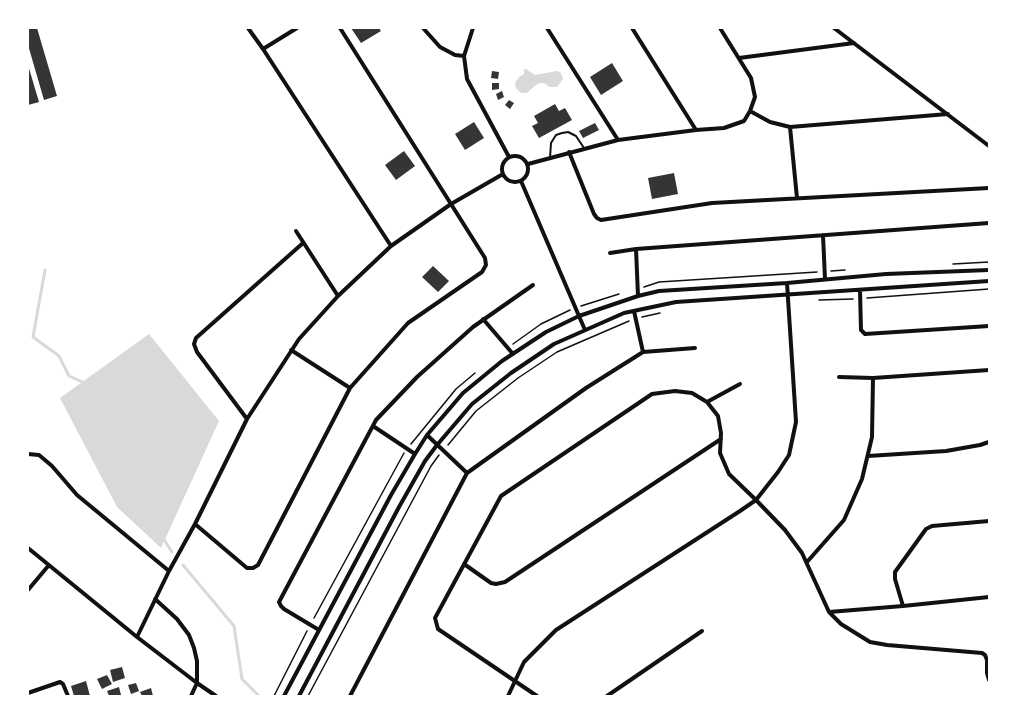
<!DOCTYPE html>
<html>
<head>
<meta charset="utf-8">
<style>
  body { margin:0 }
  #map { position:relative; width:1017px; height:724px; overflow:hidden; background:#fff; font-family:"PT Sans Narrow",sans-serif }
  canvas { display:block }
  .frame { position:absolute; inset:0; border:29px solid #fff; pointer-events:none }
</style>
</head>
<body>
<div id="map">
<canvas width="1017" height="724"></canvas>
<div class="frame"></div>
</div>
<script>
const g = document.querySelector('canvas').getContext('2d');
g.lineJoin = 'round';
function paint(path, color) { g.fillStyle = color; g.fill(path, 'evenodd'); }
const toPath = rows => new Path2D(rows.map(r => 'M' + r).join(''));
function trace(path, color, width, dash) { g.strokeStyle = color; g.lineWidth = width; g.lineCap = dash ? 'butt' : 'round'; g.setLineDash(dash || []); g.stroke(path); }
paint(toPath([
  [524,69,526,69,535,75,557,71,561,73,563,79,557,87,550,87,544,83,539,83,536,85,527,93,521,93,516,88,515,83,519,77,524,74],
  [149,334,219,421,161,548,117,507,60,398]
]), '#d9d9d9');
trace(toPath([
  [45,270,33,337,59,356,69,376,85,383],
  [163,538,172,552],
  [183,565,234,626,242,679,259,696]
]), '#d9d9d9', 3);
paint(toPath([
  [28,28,37,28,57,96,44,100,28,45],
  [351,28,379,28,381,31,361,43],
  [612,63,623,81,601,95,590,77],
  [28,65,39,102,28,105],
  [492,71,499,72,498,79,491,78],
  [492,83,499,83,499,89,492,90],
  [502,91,504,97,498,100,496,94],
  [509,100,514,103,510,109,505,105],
  [555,104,559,111,565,108,572,120,539,138,532,126,538,123,534,116],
  [474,122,484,138,465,150,455,134],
  [595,123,599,130,583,138,579,131],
  [404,151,415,166,396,180,385,165],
  [674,173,678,194,652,199,648,178],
  [433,266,449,281,438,292,422,277],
  [122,667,125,678,113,682,110,670],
  [107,675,112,684,102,689,97,679],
  [86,681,90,696,74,696,71,686],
  [136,683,139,691,131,694,128,685],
  [119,687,121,695,109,696,107,691],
  [151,688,153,696,142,696,140,692]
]), '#353535');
trace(toPath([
  [953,264,989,262],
  [831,271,845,270],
  [644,287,659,282,817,272],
  [867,298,989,289],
  [819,300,853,299],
  [581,306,619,294],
  [642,317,660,313],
  [513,344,541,324,570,310],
  [411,444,456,389,475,373],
  [448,445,476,411,518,378,557,352,629,321],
  [314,618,404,453],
  [274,696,307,631],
  [308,696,431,466,439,455]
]), '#111', 1.5);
trace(toPath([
  [550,158,551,143,556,135,562,133,568,132,576,136,584,148]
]), '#111', 2);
trace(toPath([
  [248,28,263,49,391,246],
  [423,28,440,47,455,55,464,56],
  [473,28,464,56,467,79,509,157],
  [547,28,618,140],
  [632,28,696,130],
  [834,28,989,146],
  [263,49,297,28],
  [739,58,854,43],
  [750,111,770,122,790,127,948,114],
  [790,127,797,198],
  [569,152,594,214,597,218,601,220,712,203,989,188],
  '502 169a13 13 0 1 1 26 0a13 13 0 1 1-26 0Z',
  [528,164,618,140,696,130,724,128,744,121,750,111,755,97,751,78,720,28],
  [521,181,585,330],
  [296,231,338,296],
  [823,235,825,279],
  [636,249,638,296],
  [610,253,636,249,989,223],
  [860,291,861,330,865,334,989,326],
  [634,311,643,352],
  [483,319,513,354],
  [291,350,350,388],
  [839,377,873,378],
  [707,402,740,384],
  [247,419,197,352,194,344,196,338,303,243],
  [373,426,415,454],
  [427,435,467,473],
  [28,454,39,455,52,466,77,495,169,571],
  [868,456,946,451,980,445,989,442],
  [195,524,247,568,253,568,258,565,350,388,408,323,482,272,486,265,485,258,340,28],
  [28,548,137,637,197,683,216,696],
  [807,562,844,520,862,479,872,437,873,378,989,370],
  [464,564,491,583,496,584,505,582,721,439],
  [28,590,49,565],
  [155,599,177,619,189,635,194,648,197,661,197,683,191,696],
  [903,606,895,579,895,572,926,529,932,526,989,521],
  [829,612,841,624,870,642,887,645,982,653,985,655,987,660,987,673,989,680],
  [319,630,284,609,281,606,279,602,376,420,417,377,473,327,533,285],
  [137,637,169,571,195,524,247,419,299,339,338,296,391,246,451,204,503,174],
  [28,693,60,682,63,684,68,696],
  [284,696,391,495,415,454,427,435,463,393,502,361,546,332,579,316,638,296,659,291,787,283,886,274,989,270],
  [299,696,399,507,425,461,437,445,472,404,511,373,554,344,624,313,676,302,989,281],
  [350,696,467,473,586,388,643,352,695,348],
  [508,696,524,662,556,630,740,511,756,500,778,472,789,455,796,422,787,283],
  [537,696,438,629,435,618,501,496,652,394,675,391,692,393,707,402,718,416,721,433,720,453,729,474,756,500,785,530,802,553,829,612,903,606,989,597],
  [607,696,702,631]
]), '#111', 4);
</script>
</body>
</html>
